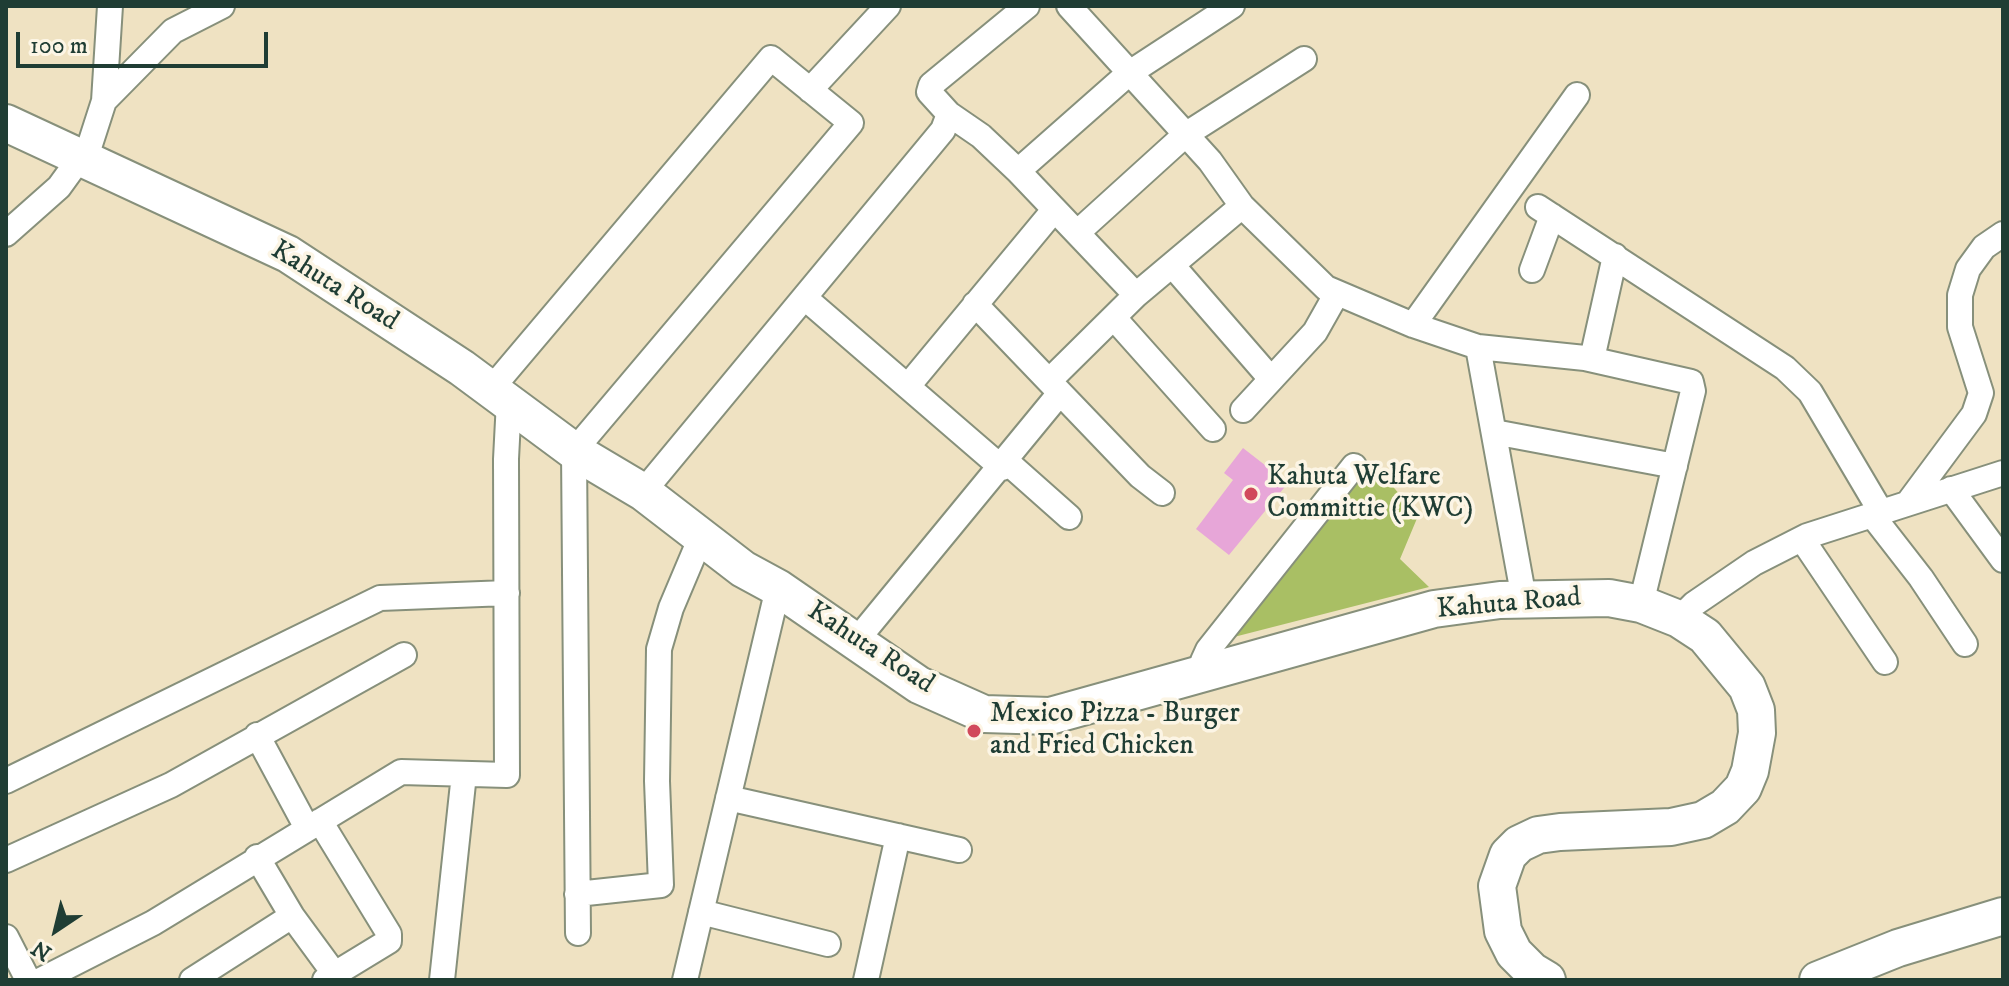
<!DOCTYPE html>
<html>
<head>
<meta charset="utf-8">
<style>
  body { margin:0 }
  #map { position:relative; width:2009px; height:986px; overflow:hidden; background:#efe2c2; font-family:"IM FELL DW Pica",serif }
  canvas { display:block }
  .frame { position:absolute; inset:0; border:8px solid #1f3d34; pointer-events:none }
  .north { position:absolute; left:16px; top:890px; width:80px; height:80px; -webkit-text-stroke:6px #fcf5e5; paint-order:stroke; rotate:215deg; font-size:22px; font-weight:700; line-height:32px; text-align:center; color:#1f3d34 }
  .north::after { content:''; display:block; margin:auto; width:28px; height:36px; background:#1f3d34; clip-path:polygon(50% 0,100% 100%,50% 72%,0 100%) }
  .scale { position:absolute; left:16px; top:32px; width:252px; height:36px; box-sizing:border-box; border:4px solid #1f3d34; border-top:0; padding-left:10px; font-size:24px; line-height:28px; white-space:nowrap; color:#1f3d34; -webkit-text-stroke:6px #fcf5e5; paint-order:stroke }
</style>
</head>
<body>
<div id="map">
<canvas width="2009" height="986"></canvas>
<div class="frame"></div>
<div class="north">N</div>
<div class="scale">100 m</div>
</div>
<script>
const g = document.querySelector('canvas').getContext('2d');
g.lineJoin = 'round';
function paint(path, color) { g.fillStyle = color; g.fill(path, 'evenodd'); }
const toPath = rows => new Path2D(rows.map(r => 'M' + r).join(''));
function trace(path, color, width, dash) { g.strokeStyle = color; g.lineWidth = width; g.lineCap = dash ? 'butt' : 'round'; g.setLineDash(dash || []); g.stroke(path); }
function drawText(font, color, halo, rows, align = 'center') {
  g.font = font + ' "IM FELL DW Pica",serif'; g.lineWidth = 7; g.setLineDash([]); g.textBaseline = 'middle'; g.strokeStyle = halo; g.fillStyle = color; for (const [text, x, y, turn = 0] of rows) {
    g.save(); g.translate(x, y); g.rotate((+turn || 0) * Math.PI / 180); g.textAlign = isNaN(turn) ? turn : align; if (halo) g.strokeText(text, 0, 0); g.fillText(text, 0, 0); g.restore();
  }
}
paint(toPath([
  [1372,462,1418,516,1400,559,1429,587,1230,638,1344,491]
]), '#a9bf64');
paint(toPath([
  [1243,448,1288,483,1229,555,1196,529,1233,480,1224,473]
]), '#e7a6d8');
const minor = toPath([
  [1027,6,931,85,929,92,949,114,981,136,1018,171,1136,295],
  [810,90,888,6],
  [104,101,173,31,222,6],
  [85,160,104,101,110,6],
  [1018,171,1128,74,1232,6],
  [1242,206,1326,288,1413,325,1478,347,1585,358,1691,382,1693,391,1641,604],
  [1538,207,1785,368,1810,392,1881,512],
  [1078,232,1185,135,1304,59],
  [6,234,59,187,80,158],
  [1172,265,1271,379],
  [1532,270,1552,216],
  [805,298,1002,468],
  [975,304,1140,476,1162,493],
  [1114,318,1213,429],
  [1413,325,1577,95],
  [1478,347,1524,599],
  [1592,359,1615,256],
  [1049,381,1136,295,1242,206,1210,161,1069,6],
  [908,386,1054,210],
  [492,388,771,58,851,123,574,451,578,933],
  [1243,410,1315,332,1337,293],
  [1494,432,1675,466],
  [1007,462,1069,517],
  [1951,489,2003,560],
  [643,492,943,130,949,114],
  [1908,503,1974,414,1981,393,1960,327,1960,295,1968,269,1984,247,2003,234],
  [1872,515,1921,578,1965,644],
  [1802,539,1885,662],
  [1679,619,1694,604,1754,563,1807,536,2003,473],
  [856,641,1060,393],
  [1204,673,1203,661,1208,650,1354,466],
  [257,735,307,828],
  [6,781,380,598,507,593],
  [728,798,959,850],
  [320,821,389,934,389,941,325,980],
  [257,857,292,916,339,980],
  [6,860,171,785,404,655],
  [577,894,661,885,657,781,659,649,671,608,701,537],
  [701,912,828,944],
  [6,937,28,980],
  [41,980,153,923,401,772,507,775,506,459,509,401],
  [192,980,292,916],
  [442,980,464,774],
  [685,980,778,588],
  [866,980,898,836]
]);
const highway = toPath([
  [6,123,288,254,462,368,574,451,643,492,743,569,778,588,919,685,984,714,1050,716,1434,609,1500,600,1609,598,1641,604,1679,619,1705,636,1747,687,1756,710,1757,733,1750,771,1743,788,1725,807,1703,820,1671,827,1560,832,1538,835,1519,844,1508,855,1497,886,1503,931,1514,953,1532,971,1547,980],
  [1818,980,1898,948,2003,916]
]);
trace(minor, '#87907b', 28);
trace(highway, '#87907b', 40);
trace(minor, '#fff', 24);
trace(highway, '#fff', 36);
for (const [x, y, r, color] of [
  [1251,494,8,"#d1495b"],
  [974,731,8,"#d1495b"]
]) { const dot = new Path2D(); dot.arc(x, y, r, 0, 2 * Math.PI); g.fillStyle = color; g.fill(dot); trace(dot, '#fcf5e5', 3); }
drawText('28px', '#1f3d34', '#fcf5e5', [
  ["Kahuta Road",334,287,32],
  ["Kahuta Road",1509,605,-5],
  ["Kahuta Road",870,649,33]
]);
drawText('28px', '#1f3d34', '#fcf5e5', [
  ["Kahuta Welfare",1267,478],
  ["Committie (KWC)",1267,510],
  ["Mexico Pizza - Burger",990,715],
  ["and Fried Chicken",990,747]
], 'left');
</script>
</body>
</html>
